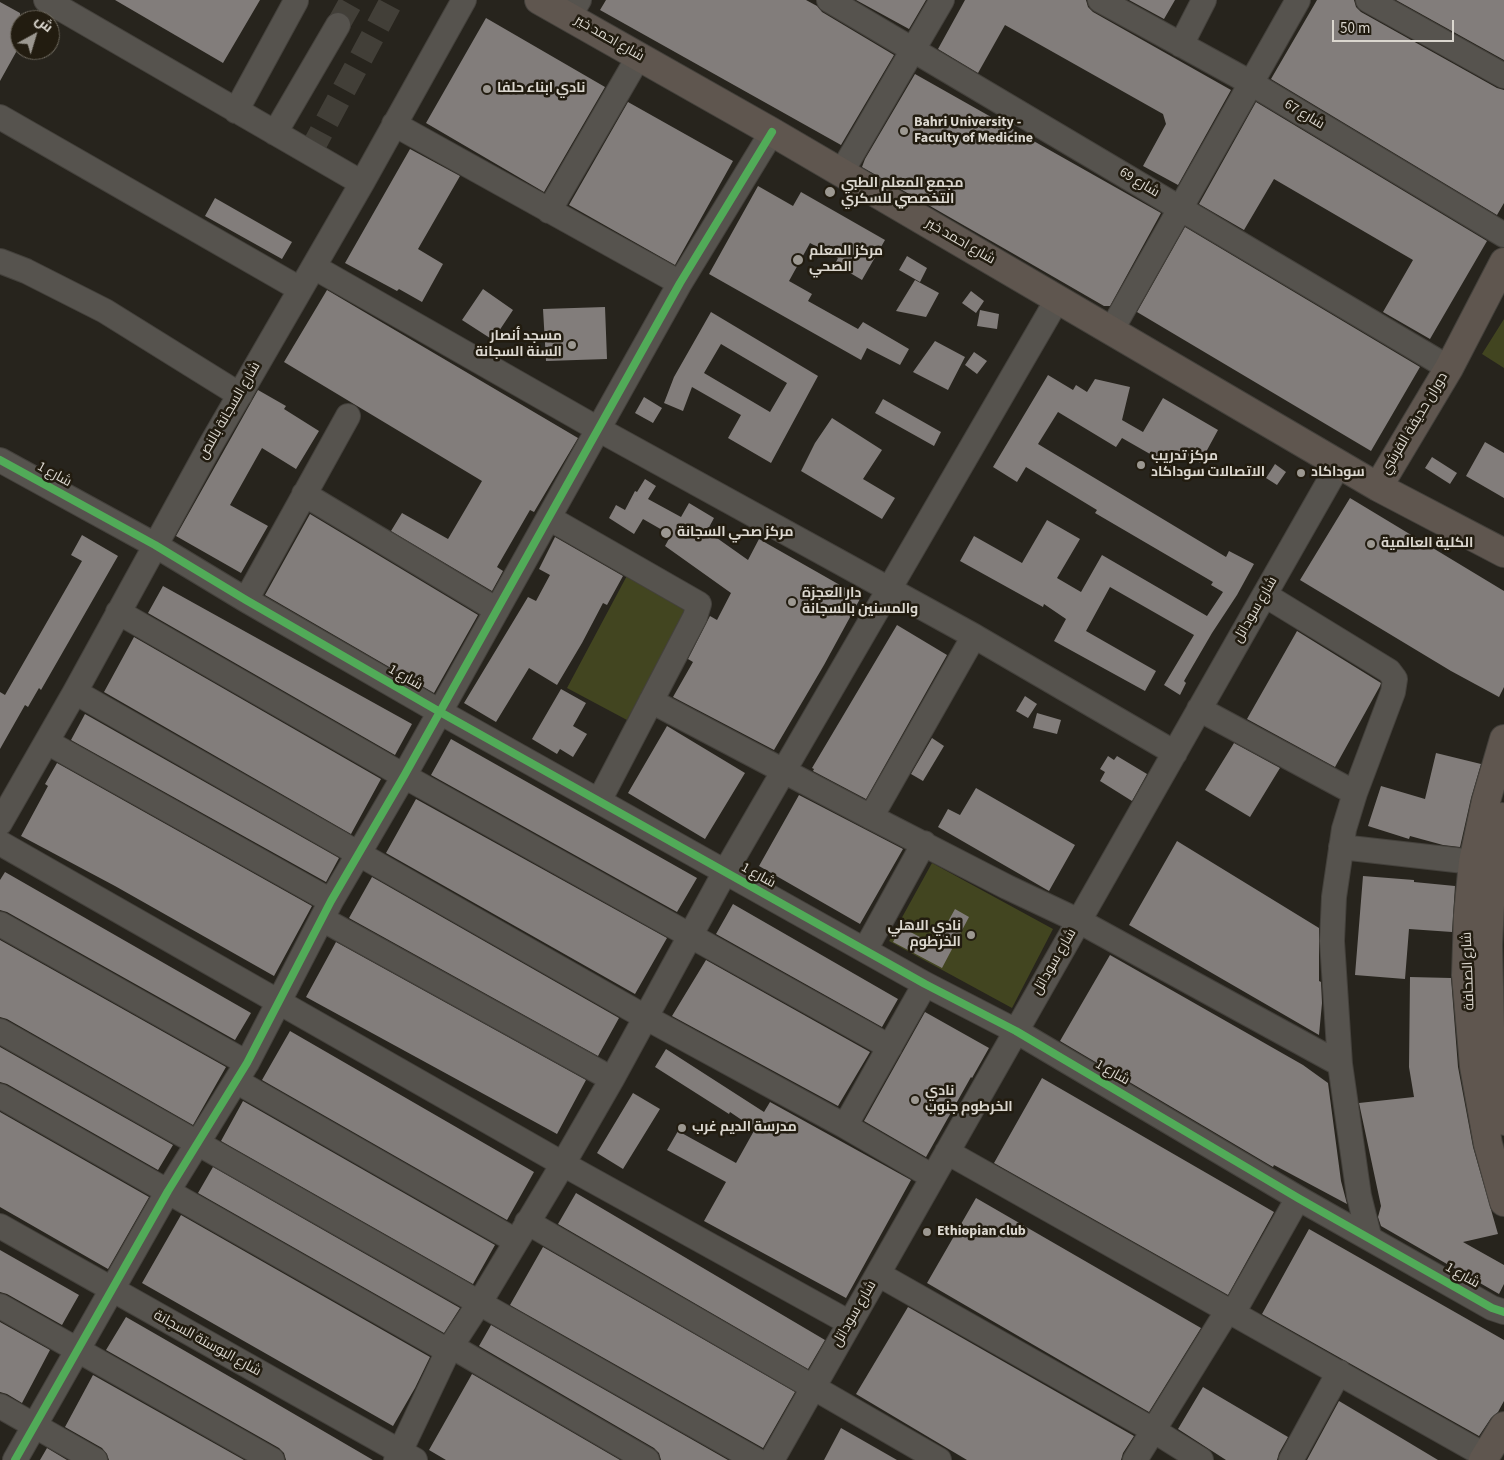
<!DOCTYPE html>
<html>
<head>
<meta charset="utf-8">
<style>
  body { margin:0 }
  #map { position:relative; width:1504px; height:1460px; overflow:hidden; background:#27241d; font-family:"Source Sans 3",Cairo,sans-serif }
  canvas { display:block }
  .north { position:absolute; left:10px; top:10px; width:50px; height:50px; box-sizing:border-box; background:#221c10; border:1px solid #6c675c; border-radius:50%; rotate:39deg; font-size:14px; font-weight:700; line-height:20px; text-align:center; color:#dbd7cf }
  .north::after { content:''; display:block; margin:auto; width:18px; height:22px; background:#9c9891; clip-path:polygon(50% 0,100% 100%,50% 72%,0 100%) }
  .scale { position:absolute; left:1332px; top:20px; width:122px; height:22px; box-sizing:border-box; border:2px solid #dbd7cf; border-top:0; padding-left:6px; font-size:15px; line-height:18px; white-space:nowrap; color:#dbd7cf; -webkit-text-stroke:4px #221c10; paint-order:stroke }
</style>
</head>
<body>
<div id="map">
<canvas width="1504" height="1460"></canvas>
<div class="north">ش</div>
<div class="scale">50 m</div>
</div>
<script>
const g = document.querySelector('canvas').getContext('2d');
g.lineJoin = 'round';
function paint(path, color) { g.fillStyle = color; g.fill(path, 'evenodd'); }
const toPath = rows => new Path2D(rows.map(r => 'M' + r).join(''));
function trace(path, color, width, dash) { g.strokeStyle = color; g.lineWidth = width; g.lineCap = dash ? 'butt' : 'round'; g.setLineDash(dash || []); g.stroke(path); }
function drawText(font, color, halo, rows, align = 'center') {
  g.font = font + ' "Source Sans 3",Cairo,sans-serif'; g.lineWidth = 5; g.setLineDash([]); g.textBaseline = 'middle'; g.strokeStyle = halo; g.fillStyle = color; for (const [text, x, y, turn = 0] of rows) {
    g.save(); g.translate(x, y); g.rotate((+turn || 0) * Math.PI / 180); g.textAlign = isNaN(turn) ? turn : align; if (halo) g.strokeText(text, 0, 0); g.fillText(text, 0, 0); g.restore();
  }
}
paint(toPath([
  [1504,319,1504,368,1482,354],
  [630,570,691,602,627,720,567,688],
  [932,863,1053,929,1012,1008,889,941]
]), '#424520');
paint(toPath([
  [115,0,260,0,223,63],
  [606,0,806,0,817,6,822,12,894,55,841,145,600,10],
  [856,0,926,0,909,29],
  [965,0,1086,0,1088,7,1093,12,1231,90,1178,185,1143,166,1166,124,1163,114,1005,25,978,73,938,49],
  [1129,0,1175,0,1164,19],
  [1317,0,1354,0,1356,7,1361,12,1497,88,1504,90,1504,203,1497,215,1271,79],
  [1396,0,1504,0,1504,60],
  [0,2,20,13,20,45,0,81],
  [486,18,605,87,544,192,426,123],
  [915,74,1161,213,1110,306,1104,306,1026,261,862,167,865,159],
  [628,102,733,161,675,265,569,205],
  [1256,102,1487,241,1430,339,1383,312,1413,260,1274,179,1244,230,1199,204],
  [410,149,460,176,418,249,443,264,422,302,399,289,397,291,345,263],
  [758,186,793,206,801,192,885,240,862,280,835,264,838,258,810,243,789,281,812,294,808,301,858,329,863,322,909,349,900,365,867,348,861,360,709,274],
  [215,198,292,242,282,259,205,216],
  [1185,227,1420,367,1371,451,1137,312],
  [907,256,927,268,920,282,899,270],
  [915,280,939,293,926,317,896,311],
  [483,289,513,310,493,340,462,320],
  [327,290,578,438,534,512,530,510,497,567,503,571,492,591,391,531,402,513,448,539,482,481,284,362],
  [971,291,984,301,976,313,962,303],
  [605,307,607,359,546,361,543,309],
  [980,310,999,314,997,329,977,326],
  [711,312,818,376,771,463,728,438,741,415,692,387,683,411,664,403,674,377],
  [721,344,787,383,770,412,704,373],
  [935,341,965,357,948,390,913,372],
  [974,352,987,361,977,374,965,365],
  [1048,375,1073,390,1076,385,1087,392,1095,379,1130,387,1122,420,1143,432,1163,398,1218,430,1200,463,1180,451,1171,466,1122,438,1116,447,1058,412,1038,444,1226,557,1229,551,1254,564,1237,595,1212,633,1184,681,1186,683,1180,695,1164,685,1194,635,1110,587,1086,631,1156,671,1145,691,1054,641,1066,619,1044,604,1043,607,960,561,974,536,1022,563,1047,520,1080,539,1057,578,1081,592,1102,555,1207,616,1223,592,1211,585,1213,582,1095,513,1097,510,1026,467,1017,482,993,467],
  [258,390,286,406,284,409,319,431,296,469,262,448,230,505,268,526,241,573,176,536],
  [644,397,662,408,653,423,635,413],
  [883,399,941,432,934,446,875,413],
  [832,418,882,450,863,479,895,498,882,519,801,471,815,443],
  [1485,442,1504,453,1504,498,1466,476],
  [1432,457,1457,473,1450,484,1425,468],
  [1275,464,1286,472,1277,485,1266,478],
  [645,479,656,486,648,499,681,517,689,503,714,518,707,531,748,560,759,539,861,597,824,665,774,750,673,697,693,662,688,659,710,616,717,620,731,593,665,546,671,535,643,519,634,534,609,518,616,505,625,510,635,491,637,492],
  [1350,498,1504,591,1504,687,1499,697,1451,671,1300,580],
  [310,514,478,615,434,693,265,595],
  [82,535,118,556,41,690,39,688,28,707,25,705,0,749,0,692,5,695,82,561,71,555],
  [555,537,623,576,607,605,603,603,582,643,557,685,529,668,496,722,464,703,528,597,536,601,550,575,539,569],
  [163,586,412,724,395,755,148,613],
  [897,625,947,655,866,799,813,771,814,769,812,768],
  [1297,631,1381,683,1380,686,1335,767,1247,719],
  [134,637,381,779,351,834,104,692],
  [561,689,586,703,573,726,587,734,573,757,560,749,557,754,532,739],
  [1025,696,1037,704,1028,718,1016,711],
  [1037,713,1061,720,1057,734,1033,728],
  [85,714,339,858,326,882,71,740],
  [667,726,745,773,705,839,628,793],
  [932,738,944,746,923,781,911,774],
  [451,739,697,878,677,912,431,775],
  [1234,743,1280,768,1250,817,1205,790],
  [1436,753,1481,764,1471,798,1460,847,1443,845,1410,836,1409,839,1368,826,1381,786,1425,799],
  [1108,756,1114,760,1117,756,1147,774,1132,801,1100,781,1105,772,1100,769],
  [57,763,312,906,274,976,115,886,21,836,48,786,45,784],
  [976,788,1075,845,1049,891,938,827,948,809,960,815],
  [799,795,903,849,860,924,759,866],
  [416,799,667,938,635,994,386,853],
  [1177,841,1319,928,1319,981,1321,982,1322,1003,1319,1035,1129,925],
  [5,872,251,1013,235,1040,7,912,0,910,0,880],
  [1363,876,1414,880,1414,882,1455,886,1452,932,1409,929,1405,979,1355,975],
  [372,877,619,1018,598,1056,349,918],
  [733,904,898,999,882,1027,716,934],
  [955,909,969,917,942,968,893,942,901,927,935,945],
  [0,940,226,1067,193,1125,7,1019,0,1017],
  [336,942,586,1080,557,1134,306,997],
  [1110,955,1303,1065,1328,1083,1341,1181,1347,1204,1274,1165,1273,1167,1060,1041],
  [706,960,870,1052,838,1106,672,1016],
  [1410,977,1451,978,1458,1067,1473,1147,1498,1234,1463,1242,1504,1265,1504,1284,1499,1294,1381,1226,1378,1217,1381,1206,1359,1103,1414,1097,1409,1067],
  [925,1012,989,1048,972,1078,971,1077,926,1157,864,1121],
  [290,1031,534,1172,507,1220,262,1080],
  [0,1047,173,1145,158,1170,7,1084,0,1082],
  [666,1049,764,1112,770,1102,911,1180,846,1298,704,1221,726,1182,667,1150,678,1131,736,1163,755,1129,730,1112,729,1114,655,1067],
  [1042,1078,1274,1212,1228,1295,994,1163],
  [633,1093,660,1109,623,1169,597,1153],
  [243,1101,495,1245,473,1284,221,1141],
  [0,1112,149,1197,108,1269,0,1207],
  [213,1167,460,1308,444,1333,198,1193],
  [576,1193,825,1340,808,1369,558,1224],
  [976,1198,1201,1328,1149,1412,927,1283],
  [181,1215,430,1357,415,1388,393,1426,142,1283],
  [1309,1229,1504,1340,1504,1401,1498,1412,1491,1418,1479,1436,1262,1314],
  [543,1247,795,1392,763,1448,510,1305],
  [0,1250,79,1295,62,1325,7,1294,0,1292],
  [908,1307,1134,1436,1123,1453,1121,1460,967,1460,856,1394],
  [126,1317,265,1397,373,1460,286,1460,284,1453,279,1448,106,1350],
  [0,1322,50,1350,22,1403,7,1394,0,1392],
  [491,1325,728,1460,661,1460,659,1453,654,1448,479,1346],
  [472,1374,620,1460,446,1460,429,1450],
  [93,1375,244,1460,109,1460,107,1454,102,1448,65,1427],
  [1203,1387,1288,1437,1279,1453,1277,1460,1226,1460,1178,1429],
  [1339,1401,1403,1439,1438,1460,1307,1460],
  [841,1428,897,1460,824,1460],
  [47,1448,67,1460,40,1460]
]), '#827d7b');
trace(toPath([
  [338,25,352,0],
  [310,153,392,0]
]), '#423f38', 24, [24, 12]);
const minor = toPath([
  [46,0,362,183],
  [829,0,1449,368],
  [1100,0,1251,83,1504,235],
  [1368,0,1504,76],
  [569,17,579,0],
  [1181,45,1204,0],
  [236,111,296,1],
  [0,117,300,289],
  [394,124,680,283],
  [275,133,338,25],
  [841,173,942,0],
  [549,211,639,56],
  [0,261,26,271,105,311,240,395],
  [314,267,598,429,974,636,1175,753],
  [1111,331,1298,0],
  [0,460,155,545,246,600,440,712,925,984,1016,1031,1298,1198,1492,1308,1504,1312],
  [304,494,497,610],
  [549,518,699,604,695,617,599,801],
  [1265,595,1389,671,1395,679,1393,692,1355,793,1344,829,1334,897,1332,941,1340,1064,1359,1196,1369,1236],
  [246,600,348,416],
  [118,612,404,776,890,1047],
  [75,692,645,1017,845,1126,933,1177],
  [651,701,871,817,1007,887,1079,921,1340,1064],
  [1199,709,1355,793],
  [47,742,331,901],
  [871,817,974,636],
  [0,823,75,692,210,446,362,183,464,0],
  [0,843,563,1164,850,1323],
  [1341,847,1473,862],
  [322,919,612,1079],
  [0,924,247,1063],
  [865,950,924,843],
  [0,1031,756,1460],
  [236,1081,516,1241],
  [0,1096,448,1351],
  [845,1126,925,984],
  [947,1152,1486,1456],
  [527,1222,939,1460],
  [0,1226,415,1460],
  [878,1274,1153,1430,1201,1460],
  [0,1306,272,1460],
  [1233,1313,1298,1198],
  [451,1346,647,1460],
  [0,1406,95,1460],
  [15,1460,168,1191,247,1063,331,901,404,776,680,283,772,132],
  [396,1460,448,1351,480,1302,563,1164,612,1079,725,872,1057,300],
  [772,1460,1339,464],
  [1135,1460,1228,1310],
  [1291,1460,1339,1372]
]);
const major = toPath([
  [539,0,772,132,1378,487],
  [1504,262,1449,368,1378,487,1504,553],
  [1504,739,1486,801,1473,862,1468,915,1466,975,1474,1066,1488,1144,1504,1202],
  [1502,817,1492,865,1488,945,1490,1028,1504,1121],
  [1483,1460,1504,1426]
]);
trace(minor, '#44413c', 26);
trace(major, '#44413c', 30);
trace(minor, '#56534e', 24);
trace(major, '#5f564f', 28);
trace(toPath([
  [0,460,155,545,246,600,440,712,925,984,1016,1031,1298,1198,1492,1308,1504,1312],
  [15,1460,168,1191,247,1063,331,901,404,776,680,283,772,132]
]), '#51ab58', 8);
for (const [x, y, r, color] of [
  [487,89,5,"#9c9891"],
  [904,131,5,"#9c9891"],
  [830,192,6,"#9c9891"],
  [798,260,6,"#9c9891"],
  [572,345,5,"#9c9891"],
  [1141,465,5,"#9c9891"],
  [1301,473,5,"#9c9891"],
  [666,533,6,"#9c9891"],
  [1371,544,5,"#9c9891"],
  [792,602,5,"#9c9891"],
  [971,935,5,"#9c9891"],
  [915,1100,5,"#9c9891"],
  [682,1128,5,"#9c9891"],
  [927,1232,5,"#9c9891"]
]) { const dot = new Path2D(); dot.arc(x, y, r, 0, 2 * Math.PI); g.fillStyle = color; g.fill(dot); trace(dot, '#221c10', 2); }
drawText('14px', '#dbd7cf', '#221c10', [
  ["شارع احمد خير",609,39,30],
  ["شارع 67",1304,115,31],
  ["شارع 69",1139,183,31],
  ["شارع احمد خير",960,242,30],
  ["شارع السجانة بالنص",230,411,-60],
  ["دوران حديقة القرشي",1415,424,-59],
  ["شارع 1",54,475,29],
  ["شارع سوداتل",1256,610,-60],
  ["شارع 1",405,678,30],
  ["شارع 1",758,876,29],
  ["شارع سوداتل",1055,962,-60],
  ["شارع الصحافة",1469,971,-92],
  ["شارع 1",1112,1073,30],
  ["شارع 1",1462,1276,30],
  ["شارع سوداتل",855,1314,-60],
  ["شارع البوستة السجانة",207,1344,29]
]);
drawText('bold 14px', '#dbd7cf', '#221c10', [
  ["نادي ابناء حلفا",497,89],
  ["Bahri University -",914,123],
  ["Faculty of Medicine",914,139],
  ["مجمع المعلم الطبي",841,184],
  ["التخصصي للسكري",841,200],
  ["مركز المعلم",809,252],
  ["الصحي",809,268],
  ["مسجد أنصار",562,337,"right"],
  ["السنة السجانة",562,353,"right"],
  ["مركز تدريب",1151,457],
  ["الاتصالات سوداكاد",1151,473],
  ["سوداكاد",1311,473],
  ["مركز صحي السجانة",677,533],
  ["الكلية العالمية",1381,544],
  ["دار العجزة",802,594],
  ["والمسنين بالسجانة",802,610],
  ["نادي الاهلي",961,927,"right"],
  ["الخرطوم",961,943,"right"],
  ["نادي",925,1092],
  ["الخرطوم جنوب",925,1108],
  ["مدرسة الديم غرب",692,1128],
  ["Ethiopian club",937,1232]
], 'left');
</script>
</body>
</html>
